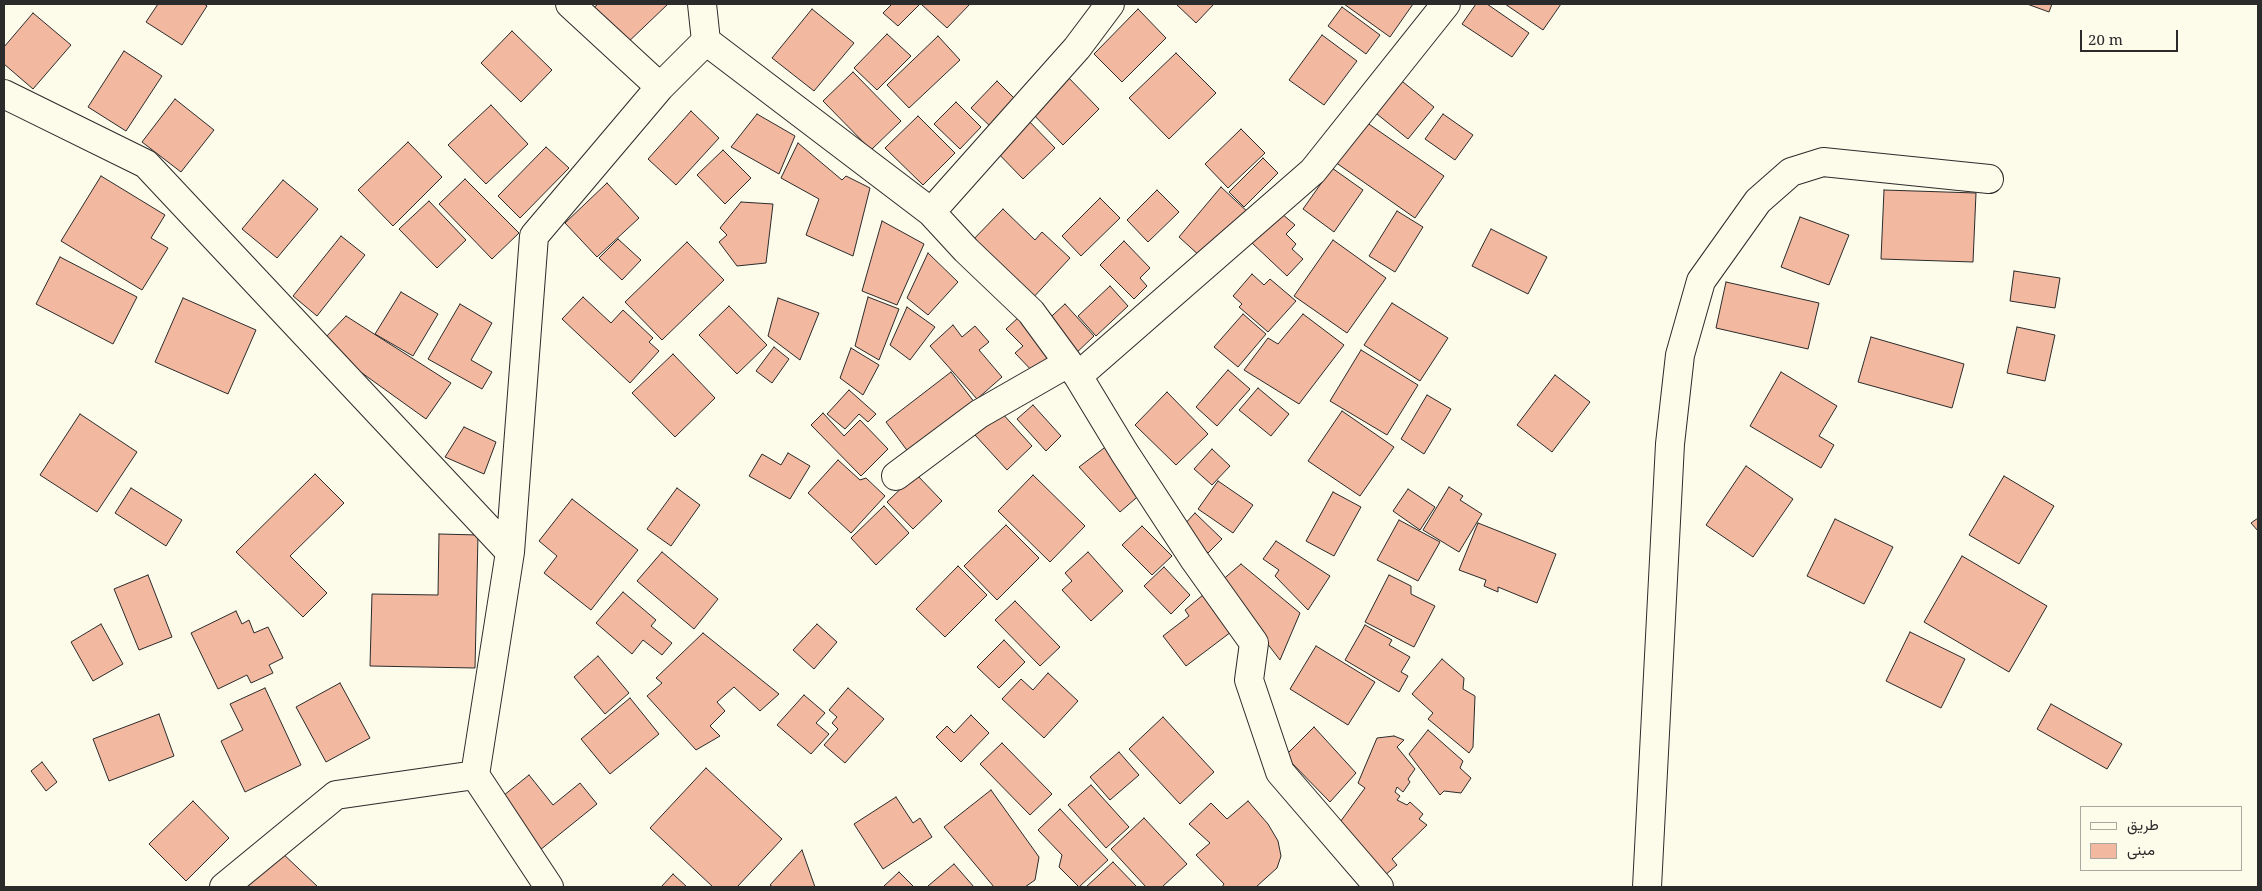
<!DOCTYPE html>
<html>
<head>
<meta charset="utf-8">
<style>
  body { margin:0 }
  #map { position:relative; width:2262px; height:891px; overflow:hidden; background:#fdfbea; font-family:"Noto Serif",Vazirmatn,serif }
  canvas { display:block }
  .frame { position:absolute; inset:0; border:5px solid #2b2b2b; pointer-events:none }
  .legend { position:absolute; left:2080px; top:806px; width:162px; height:65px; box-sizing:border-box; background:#fdfbea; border:1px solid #a9a89e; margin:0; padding:6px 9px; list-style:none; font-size:15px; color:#2b2b2b }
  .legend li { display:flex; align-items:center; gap:10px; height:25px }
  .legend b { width:25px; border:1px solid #a9a89e }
  .scale { position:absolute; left:2080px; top:30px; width:98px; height:22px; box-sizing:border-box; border:2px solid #2b2b2b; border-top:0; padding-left:6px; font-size:15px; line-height:18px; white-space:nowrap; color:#2b2b2b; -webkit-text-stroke:4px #fdfbea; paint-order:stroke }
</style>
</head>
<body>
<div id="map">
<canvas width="2262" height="891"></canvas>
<div class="frame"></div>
<ul class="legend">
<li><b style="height:6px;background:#fdfbea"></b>طريق</li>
<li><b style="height:14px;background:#f2b8a0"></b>مبنى</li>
</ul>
<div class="scale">20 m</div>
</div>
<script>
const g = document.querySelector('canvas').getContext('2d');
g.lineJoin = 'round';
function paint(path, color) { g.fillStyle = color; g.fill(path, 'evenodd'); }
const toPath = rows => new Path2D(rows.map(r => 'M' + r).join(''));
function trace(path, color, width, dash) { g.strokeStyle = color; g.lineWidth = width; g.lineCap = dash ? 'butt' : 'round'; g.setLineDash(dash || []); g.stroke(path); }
const building = toPath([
  [158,4,204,4,207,6,182,45,146,22,158,4],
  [598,4,668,4,623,47,589,12,598,4],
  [892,4,920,4,898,26,883,13,892,4],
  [921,4,970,4,947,28,921,4],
  [1176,4,1214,4,1196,23,1176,4],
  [1344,4,1413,4,1390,37,1344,4],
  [1476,4,1487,4,1529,33,1512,57,1462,24,1476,4],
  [1505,4,1561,4,1543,30,1505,4],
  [2027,4,2052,4,2049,12,2027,4],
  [1342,7,1380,35,1366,54,1328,26,1342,7],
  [812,9,854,43,814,91,772,58,812,9],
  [1138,9,1166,38,1122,82,1094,54,1138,9],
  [33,13,71,45,33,89,4,64,4,47,33,13],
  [512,31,552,70,521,102,481,63,512,31],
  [887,34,911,56,877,90,854,68,887,34],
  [1322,35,1357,61,1324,105,1289,80,1322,35],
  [938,36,960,60,909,108,887,85,938,36],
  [124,51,162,76,126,131,88,107,124,51],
  [1176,53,1216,93,1169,139,1129,98,1176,53],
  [853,72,901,121,871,150,823,101,853,72],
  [1065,74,1099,109,1063,145,1029,110,1065,74],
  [1398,78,1434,107,1408,139,1372,110,1398,78],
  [997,81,1016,100,991,127,971,108,997,81],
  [175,99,214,130,181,172,142,142,175,99],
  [956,102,981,127,960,149,934,124,956,102],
  [491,105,528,144,486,184,448,145,491,105],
  [691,111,719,138,676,185,648,159,691,111],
  [757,114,795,136,779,174,731,147,757,114],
  [1443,114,1473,135,1455,160,1425,139,1443,114],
  [918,116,955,153,923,185,885,148,918,116],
  [1024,116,1055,148,1023,179,992,147,1024,116],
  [1363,120,1444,176,1415,218,1335,162,1363,120],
  [1241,129,1265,153,1228,188,1205,164,1241,129],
  [408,142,442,177,393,226,358,190,408,142],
  [798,143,842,180,846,176,870,188,853,256,806,235,819,199,781,178,798,143],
  [546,147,569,168,520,218,498,196,546,147],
  [723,150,751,178,725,204,697,175,723,150],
  [1263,158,1278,173,1244,207,1229,192,1263,158],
  [1332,168,1363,190,1334,232,1303,209,1332,168],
  [101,176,165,215,151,238,168,248,142,290,61,241,101,176],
  [465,179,519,233,492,259,439,204,465,179],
  [283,180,318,209,277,258,242,229,283,180],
  [607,183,639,218,597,257,565,223,607,183],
  [1221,187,1251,215,1201,257,1179,237,1221,187],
  [1157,190,1179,212,1148,242,1127,220,1157,190],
  [1884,190,1976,193,1973,262,1881,259,1884,190],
  [1100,198,1120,218,1081,256,1062,236,1100,198],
  [429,201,466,240,437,268,399,229,429,201],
  [741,202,773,204,766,263,737,266,719,242,727,235,720,228,741,202],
  [1003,209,1035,240,1042,232,1070,258,1030,301,969,244,1003,209],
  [1397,211,1423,227,1395,272,1369,256,1397,211],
  [1281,213,1295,225,1286,234,1296,244,1292,249,1303,259,1287,276,1252,243,1281,213],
  [1800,217,1849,235,1829,285,1781,267,1800,217],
  [882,221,924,244,897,305,862,291,882,221],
  [1491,229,1547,257,1528,294,1472,266,1491,229],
  [341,236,365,255,317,316,293,296,341,236],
  [618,239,641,260,622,280,599,258,618,239],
  [1333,240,1386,278,1347,333,1294,296,1333,240],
  [1124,241,1150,268,1140,278,1147,286,1134,299,1100,265,1124,241],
  [687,242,724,280,662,340,625,302,687,242],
  [928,253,958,282,928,315,907,298,928,253],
  [60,257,137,297,113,344,36,304,60,257],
  [2014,271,2060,278,2055,308,2010,301,2014,271],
  [1252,274,1264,285,1270,279,1296,301,1268,332,1239,307,1242,304,1233,296,1252,274],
  [1726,282,1819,303,1808,349,1716,328,1726,282],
  [1110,286,1128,306,1096,336,1078,316,1110,286],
  [401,292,438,314,413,356,375,334,401,292],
  [583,297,611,323,623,310,653,338,649,342,659,351,630,383,562,319,583,297],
  [868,297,899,309,879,360,855,346,868,297],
  [183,298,256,330,228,394,155,362,183,298],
  [778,298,819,313,800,360,768,336,778,298],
  [1392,303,1448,338,1420,381,1364,345,1392,303],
  [460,304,492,323,471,360,492,372,482,389,428,359,460,304],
  [1065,304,1094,336,1072,357,1042,325,1065,304],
  [729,306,767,345,737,374,699,335,729,306],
  [907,307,935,327,910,360,890,345,907,307],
  [1243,314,1266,334,1238,367,1214,347,1243,314],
  [1303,314,1344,345,1299,404,1244,370,1268,338,1278,344,1303,314],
  [346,316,451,383,426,419,362,373,324,339,346,316],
  [1020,316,1055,357,1035,374,1015,353,1023,346,1006,329,1020,316],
  [953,325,962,337,975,326,989,342,979,350,1002,377,977,399,930,346,953,325],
  [2017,327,2055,335,2045,381,2007,373,2017,327],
  [1871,337,1964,364,1952,408,1858,382,1871,337],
  [774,347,789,359,772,383,756,371,774,347],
  [851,348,879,365,863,395,840,378,851,348],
  [1361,350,1418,385,1387,435,1330,401,1361,350],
  [673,354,715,398,675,437,632,393,673,354],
  [1228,370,1250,389,1217,426,1196,407,1228,370],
  [951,372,975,403,909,453,886,422,951,372],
  [1781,372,1837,406,1819,436,1834,445,1821,468,1750,426,1781,372],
  [1555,375,1590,402,1552,452,1517,425,1555,375],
  [1258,388,1289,414,1271,436,1239,410,1258,388],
  [849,390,876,414,868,422,859,414,845,429,827,414,849,390],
  [1167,392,1208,434,1176,465,1135,425,1167,392],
  [1427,395,1451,409,1424,454,1401,439,1427,395],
  [1033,405,1061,436,1046,451,1017,419,1033,405],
  [1000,411,1032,446,1007,470,975,435,1000,411],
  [1342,411,1394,447,1360,496,1308,461,1342,411],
  [823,413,844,436,860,420,888,449,861,476,811,425,823,413],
  [80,414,137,452,97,512,40,475,80,414],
  [464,427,496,442,484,474,445,457,464,427],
  [1108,445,1143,492,1120,512,1079,467,1108,445],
  [1212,449,1230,466,1212,485,1194,469,1212,449],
  [788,453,810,466,790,499,749,476,762,454,781,465,788,453],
  [838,460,860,480,866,478,885,496,851,533,808,493,838,460],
  [1746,466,1793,499,1753,557,1706,525,1746,466],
  [315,474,344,503,290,556,327,593,303,617,236,552,315,474],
  [916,474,942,501,913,529,887,502,916,474],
  [1033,475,1085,526,1050,562,998,511,1033,475],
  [2004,476,2054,506,2019,564,1969,535,2004,476],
  [1218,481,1253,505,1233,533,1198,509,1218,481],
  [1449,487,1463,496,1460,500,1482,514,1459,552,1423,530,1449,487],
  [131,488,182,520,166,546,115,513,131,488],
  [677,488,700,505,671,546,647,529,677,488],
  [1408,489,1435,507,1420,530,1393,511,1408,489],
  [1333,492,1361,507,1334,556,1306,541,1333,492],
  [572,499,638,550,591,610,544,573,557,556,539,541,572,499],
  [884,506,909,533,876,565,851,538,884,506],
  [1195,513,1222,539,1208,553,1181,528,1195,513],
  [2258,518,2258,531,2251,523,2258,518],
  [1835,519,1893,547,1864,604,1807,576,1835,519],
  [1399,520,1440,542,1418,581,1377,560,1399,520],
  [1478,523,1556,554,1537,603,1498,587,1498,592,1484,586,1486,580,1459,570,1478,523],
  [1006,525,1039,558,997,600,964,566,1006,525],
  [1142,526,1172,556,1152,575,1122,545,1142,526],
  [439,534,478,535,475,668,370,666,372,594,438,595,439,534],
  [1276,541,1330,576,1308,610,1275,576,1279,570,1263,559,1276,541],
  [662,552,718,599,694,629,637,581,662,552],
  [1088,552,1123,591,1091,621,1062,590,1072,581,1065,573,1088,552],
  [1962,556,2047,606,2009,672,1924,622,1962,556],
  [1241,564,1300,613,1280,660,1220,582,1241,564],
  [958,566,987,595,945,637,916,609,958,566],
  [1164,567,1190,595,1171,614,1144,586,1164,567],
  [148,575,172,637,139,650,114,589,148,575],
  [1389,575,1411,586,1411,594,1435,606,1414,647,1365,622,1389,575],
  [623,592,656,620,651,626,672,643,662,655,643,640,632,654,596,623,623,592],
  [1203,595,1231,632,1186,666,1163,636,1189,616,1185,610,1203,595],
  [1015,601,1060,647,1040,666,995,620,1015,601],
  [236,611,242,624,249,620,254,633,268,627,283,658,269,665,273,673,251,683,247,675,218,689,191,633,236,611],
  [101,624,123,664,93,681,71,642,101,624],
  [817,624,837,642,814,669,793,650,817,624],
  [1365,625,1392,640,1389,645,1410,657,1401,672,1408,676,1399,692,1345,660,1365,625],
  [1910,632,1965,659,1941,708,1886,681,1910,632],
  [703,633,779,694,760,711,734,687,717,702,725,711,710,726,720,736,696,750,647,696,662,683,656,678,703,633],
  [1004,640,1025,662,999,688,977,667,1004,640],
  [1316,646,1375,682,1348,725,1290,689,1316,646],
  [598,656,629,693,605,714,574,677,598,656],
  [1442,659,1464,678,1463,689,1475,696,1473,747,1469,753,1428,719,1433,713,1412,694,1442,659],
  [1048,673,1078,701,1044,738,1002,699,1021,679,1033,690,1048,673],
  [340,683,370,738,326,762,296,707,340,683],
  [265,688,301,765,245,792,221,741,243,730,230,704,265,688],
  [848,688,884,719,845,763,824,745,838,729,832,723,837,717,829,710,848,688],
  [804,695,825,713,816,723,829,734,811,754,777,725,804,695],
  [630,698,659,734,610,774,581,739,630,698],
  [2051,704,2122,744,2107,769,2037,729,2051,704],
  [159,714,174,756,109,781,93,739,159,714],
  [971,715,989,733,961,762,936,737,947,726,954,733,971,715],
  [1163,717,1214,772,1180,804,1129,749,1163,717],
  [1314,727,1356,773,1330,802,1285,756,1314,727],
  [1428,730,1463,761,1460,768,1471,778,1461,793,1444,791,1440,795,1409,754,1428,730],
  [1394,736,1404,740,1397,747,1415,769,1408,779,1410,782,1403,792,1397,787,1395,792,1400,796,1397,800,1407,805,1410,802,1423,814,1419,819,1427,825,1392,859,1397,865,1384,876,1335,829,1365,788,1358,783,1377,738,1394,736],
  [1002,743,1052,794,1030,815,980,764,1002,743],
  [1119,752,1139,775,1110,800,1090,777,1119,752],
  [42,762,57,782,46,791,31,771,42,762],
  [706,768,782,839,737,887,713,887,650,828,706,768],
  [529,775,553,805,580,783,597,804,540,850,498,800,529,775],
  [1091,785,1129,827,1106,848,1068,805,1091,785],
  [991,790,1039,857,1035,880,1025,887,994,887,944,827,991,790],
  [896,797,913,823,920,818,932,837,883,869,854,824,896,797],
  [193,801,229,838,186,881,149,844,193,801],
  [1248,801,1268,824,1278,841,1281,856,1277,868,1256,887,1222,887,1224,884,1196,855,1210,843,1189,824,1211,803,1227,819,1248,801],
  [1060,809,1108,860,1079,887,1059,867,1062,855,1038,830,1060,809],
  [1144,818,1187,864,1162,887,1146,887,1111,849,1144,818],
  [279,850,318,887,244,887,279,850],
  [802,850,815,887,773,887,770,885,802,850],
  [1113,862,1137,887,1086,887,1113,862],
  [954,864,974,887,929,887,928,886,954,864],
  [899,872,914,887,883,887,899,872],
  [673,874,687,887,661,887,673,874]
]);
paint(building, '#f2b8a0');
trace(building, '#2b2b2b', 1);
const minor = toPath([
  [570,4,660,87],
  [706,41,931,212,966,250,1031,312,1078,376],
  [4,94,146,164,510,552],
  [931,212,1077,48,1110,4],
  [896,476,979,414,1068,363],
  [224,887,336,795,475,775],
  [549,887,475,775,510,552,534,236,660,87,706,41,702,4],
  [1379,887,1280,772,1249,680,1254,643,1194,559,1124,452,1078,376,1313,171,1446,4],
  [1647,887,1670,444,1680,355,1701,281,1758,201,1791,172,1823,162,1989,179]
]);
trace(minor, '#2b2b2b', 30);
trace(minor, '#fdfbea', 28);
</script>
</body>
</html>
